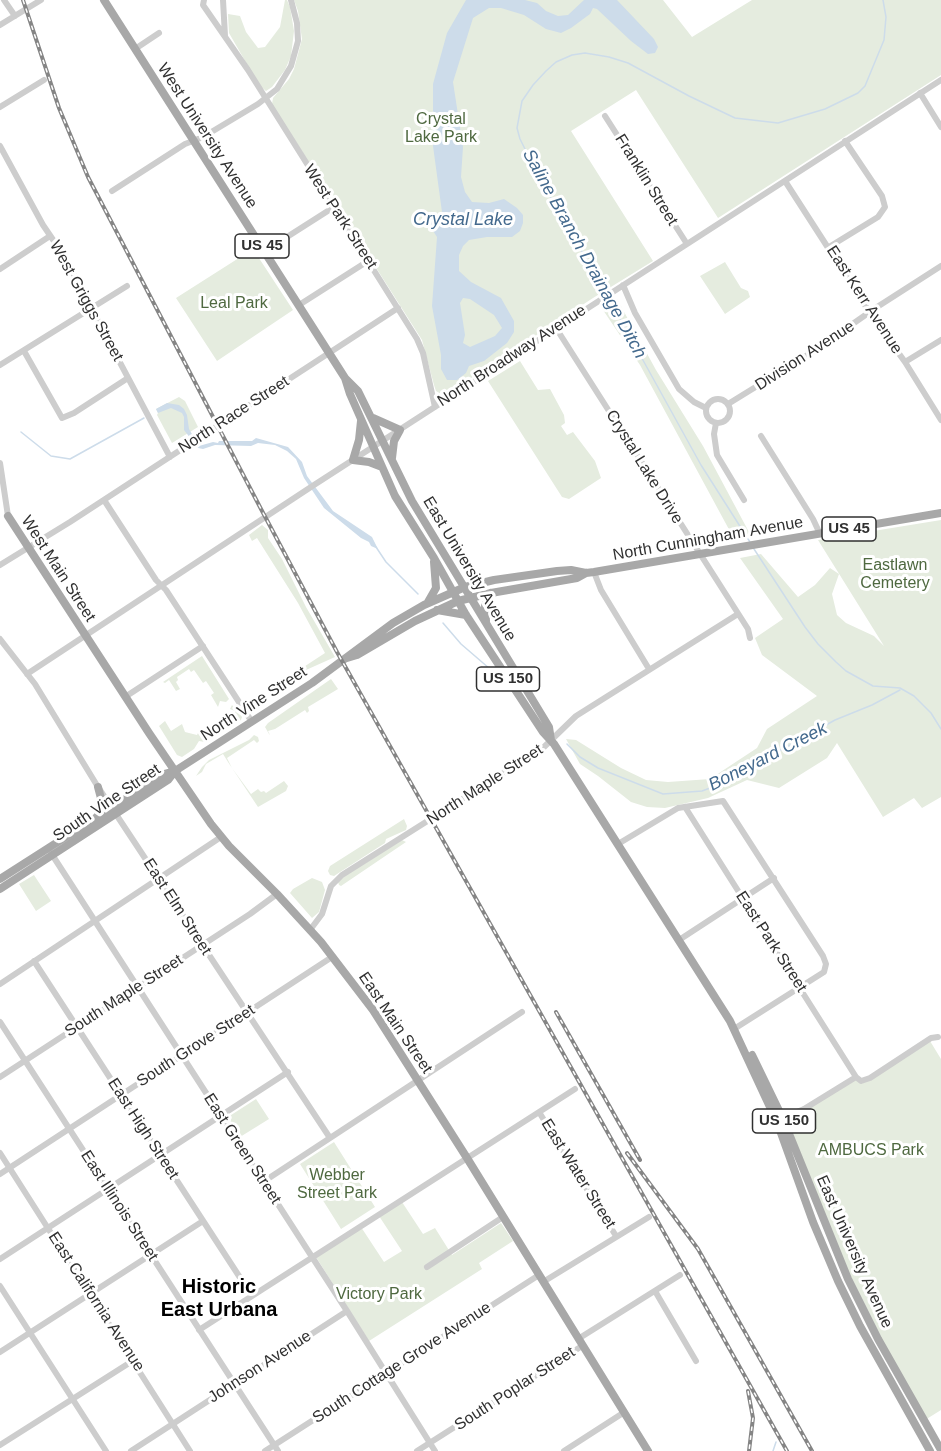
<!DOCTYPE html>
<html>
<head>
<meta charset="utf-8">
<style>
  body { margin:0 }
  canvas { display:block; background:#fff }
</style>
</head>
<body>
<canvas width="941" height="1451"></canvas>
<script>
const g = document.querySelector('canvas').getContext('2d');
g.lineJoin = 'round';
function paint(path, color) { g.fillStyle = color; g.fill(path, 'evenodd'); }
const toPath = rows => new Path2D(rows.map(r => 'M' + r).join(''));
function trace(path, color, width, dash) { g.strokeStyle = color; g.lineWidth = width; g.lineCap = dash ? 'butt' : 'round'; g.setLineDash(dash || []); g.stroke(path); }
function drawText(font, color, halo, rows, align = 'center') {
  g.font = font + ' Arial,sans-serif'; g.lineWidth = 6; g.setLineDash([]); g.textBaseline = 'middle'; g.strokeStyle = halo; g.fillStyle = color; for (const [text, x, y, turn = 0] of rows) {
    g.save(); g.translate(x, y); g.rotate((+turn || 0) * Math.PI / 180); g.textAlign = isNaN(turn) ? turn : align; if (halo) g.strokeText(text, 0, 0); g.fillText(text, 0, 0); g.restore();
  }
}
paint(toPath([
  [285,0,287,0,290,7,294,31,291,56,285,70,272,87,266,91,259,85,229,33,228,14,240,16,246,32,258,48,265,47,280,27],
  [294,0,663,0,692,37,752,0,941,0,941,75,718,218,636,90,571,131,653,261,593,298,444,396,436,391,434,385,422,340,272,104,273,98,289,79,294,69,302,39,298,11],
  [253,249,293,310,217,361,176,298],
  [725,262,741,288,748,291,750,297,725,314,700,276],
  [617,299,656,370,703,446,750,534,732,535,640,365,603,310],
  [520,361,538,390,550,389,564,415,565,423,561,426,567,435,573,432,595,461,601,478,569,499,562,497,488,381],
  [179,397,185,401,198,427,172,443,157,415,158,413,156,409],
  [941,520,941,797,922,808,914,798,883,817,837,743,827,758,779,788,747,780,708,798,665,808,647,807,631,802,598,776,580,764,566,739,576,740,621,768,646,780,668,782,710,779,757,748,767,729,817,696,762,655,755,638,783,619,740,558,761,554,798,597,815,585,830,568,839,574,832,594,837,615,846,623,874,636,884,646,818,540],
  [262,525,268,530,268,538,282,559,306,607,335,657,306,670,302,678,295,684,293,674,325,653,298,603,257,538,252,541,249,535],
  [202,656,229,699,226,702,220,701,218,707,211,695,214,693,206,681,203,683,194,670,191,672,189,669,177,677,178,680,176,682,180,689,176,691,169,680,165,683,163,682],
  [331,679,338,689,308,707,309,711,307,713,305,710,275,729,268,731,270,735,269,734,265,727,268,723],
  [232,705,242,717,241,720,205,742,199,741,194,749,182,757,177,755,159,726,165,721,171,731,182,724,185,732,197,735,199,731,213,731,216,734,228,726,227,722,233,722,235,711,230,709],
  [254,735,258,737,259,741,257,743,254,740,227,758,232,768,251,794,258,789,261,792,264,791,266,793,284,781,288,786,286,791,258,807,228,762,223,754,206,764,202,772,196,776,202,767,209,760,249,740],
  [404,819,407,826,406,830,386,839,385,843,334,876,330,875,328,871,330,866],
  [402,840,406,842,341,886,339,885,338,882,345,876],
  [34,875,51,901,36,911,19,884],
  [312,878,322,882,325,890,319,912,312,918,290,893,293,889],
  [930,1041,941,1059,941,1410,925,1420,862,1308,783,1119,856,1077,861,1081],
  [256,1099,269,1119,240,1137,228,1117],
  [334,1142,375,1207,341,1229,300,1164],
  [402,1202,423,1234,435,1228,452,1255,501,1223,513,1241,479,1263,482,1269,369,1341,316,1257,361,1227,384,1262,402,1251,379,1216]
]), '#e5ecdf');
paint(toPath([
  [466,0,525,0,537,3,546,11,558,16,568,15,584,0,617,0,654,39,658,47,655,53,648,54,631,41,597,9,593,8,590,14,571,28,561,33,546,29,524,15,501,8,489,8,473,18,453,82,463,147,461,177,465,192,472,202,489,203,504,199,517,208,523,215,523,223,520,231,512,237,487,237,469,240,463,246,459,255,459,271,471,282,501,298,514,321,514,332,507,343,484,361,469,366,466,373,457,380,447,380,441,369,441,355,432,306,437,237,426,220,432,214,438,218,441,217,442,212,433,146,433,84,447,33],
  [463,298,470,299,494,315,502,328,495,336,470,347,463,343,465,335,460,303],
  [167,403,179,405,184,409,187,415,189,429,199,446,213,442,218,443,219,441,252,441,256,438,288,447,302,462,307,476,333,511,372,537,378,549,371,546,369,542,361,538,324,508,304,478,296,459,287,451,275,445,258,443,251,446,215,445,203,449,198,448,184,430,184,417,182,413,171,408,158,413,156,409]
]), '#cddcea');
trace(toPath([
  [606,293,542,183,520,139,517,128,522,101,533,85,546,71,556,62,572,55,585,53,609,57,628,63,689,96,735,118,778,123,825,109,858,93,865,86,884,40,886,17,883,0],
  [608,297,701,465,750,542],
  [21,432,51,456,70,459,144,418],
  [376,547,386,562,418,594],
  [754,549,805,627,818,644,836,662,846,671,873,686,900,688,914,696,931,713,941,729],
  [443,623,461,644,497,675],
  [567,744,580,757,598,768,663,794,702,791,718,785,835,720,872,705,900,690],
  [773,1451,776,1442]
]), '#cddcea', 1.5);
trace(toPath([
  [4,0,15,16],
  [204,0,203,5,248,70,417,339,423,353,435,407],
  [223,0,225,36],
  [0,25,41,0],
  [135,49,159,33],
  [920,93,941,127],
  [0,107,44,80],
  [605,116,687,244],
  [0,146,43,225,62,253,170,457],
  [785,181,872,316,905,362,941,420],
  [112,191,185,144,203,137,258,104,277,89,291,66,298,41,297,23,291,0],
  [829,247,878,217,885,207,882,196,845,141],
  [265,251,334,207],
  [0,269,50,236],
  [623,285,635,313,679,389,694,402,706,408],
  [299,305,368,261],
  [556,328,748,629,750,638],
  [24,351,62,418,74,413,128,378],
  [905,362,941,340],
  [0,365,127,286],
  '706 411a12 12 0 1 1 24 0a12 12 0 1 1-24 0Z',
  [728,404,814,351,874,309,941,266],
  [716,423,714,434,717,455,744,500],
  [761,436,813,519,820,534],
  [0,463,8,516],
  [104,500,156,580,166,590,252,722],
  [0,565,70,522,398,308],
  [594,572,601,590,649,669],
  [0,639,35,684,98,787,330,1138],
  [27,674,314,485,941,80],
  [125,697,203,646],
  [685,807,856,1077],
  [618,844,678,808,723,801,823,956,826,964,824,972,734,1029],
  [51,853,347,1311,435,1451],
  [310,930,322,914,331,886,342,875,543,748,576,716,738,614],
  [679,940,774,878],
  [34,961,252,1296],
  [0,984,221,837],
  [0,1022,278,1451],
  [0,1077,250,914,277,894],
  [856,1077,861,1081,870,1078,931,1038,938,1037],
  [539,1112,616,1236],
  [781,1119,804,1109,856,1077],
  [0,1153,190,1451],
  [0,1174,332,957],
  [263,1182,522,1012],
  [0,1259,288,1072],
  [427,1267,503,1217],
  [543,1282,649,1217],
  [0,1286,106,1451],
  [655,1291,696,1361],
  [199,1330,575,1089],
  [578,1339,680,1275],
  [0,1352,203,1221],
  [0,1445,134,1360],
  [131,1451,347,1311],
  [265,1451,539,1275],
  [417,1451,582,1346],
  [564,1451,623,1413]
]), '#cdcdcd', 6);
trace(toPath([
  [104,0,345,378,350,394,395,496,434,558,466,615,543,732,554,744,730,1021,777,1122,813,1222,838,1281,860,1326,930,1451],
  [346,379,358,391,412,501,549,727,551,740],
  [373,418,400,430,394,441,392,458],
  [361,421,359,440,353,460,369,462,382,467],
  [8,516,149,733,211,824,229,846,277,894,321,942,373,1010,467,1158,648,1451],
  [428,602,436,588,434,562],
  [437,610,466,615],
  [486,621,485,606,491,593],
  [347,658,357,655,415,621,458,601,491,593,577,578,586,573],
  [98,787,102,802,98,815],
  [0,879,164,774,175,771],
  [0,889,168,780,175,771,312,683,393,623,424,605,465,587,494,580,557,571,571,570,586,573,594,572,941,513],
  [752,1055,783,1119,848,1279,878,1339,941,1450]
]), '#a8a8a8', 8);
const rail = toPath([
  [23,0,59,108,88,177,261,509,337,652,787,1451],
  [556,1012,640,1160],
  [627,1153,698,1249,812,1451],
  [748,1391,753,1418,749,1451]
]);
trace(rail, '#858585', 4);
trace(rail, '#fff', 1.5, [4.5]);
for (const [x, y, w] of [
  [262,246,54],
  [849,529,54],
  [508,679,63],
  [784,1121,63]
]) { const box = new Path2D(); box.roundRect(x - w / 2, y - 12, w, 24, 4.5); g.fillStyle = '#fff'; g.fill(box); trace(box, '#303030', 1.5); }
drawText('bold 15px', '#303030', null, [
  ["US 45",262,246],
  ["US 45",849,529],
  ["US 150",508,679],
  ["US 150",784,1121]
]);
drawText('16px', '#4f6940', '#fff', [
  ["Crystal",441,120],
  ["Lake Park",441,138],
  ["Leal Park",234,304],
  ["Eastlawn",895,566],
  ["Cemetery",895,584],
  ["AMBUCS Park",871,1151],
  ["Webber",337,1176],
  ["Street Park",337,1194],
  ["Victory Park",379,1295]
]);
drawText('16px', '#303030', '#fff', [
  ["West University Avenue",207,136,57],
  ["Franklin Street",646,180,58],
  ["West Park Street",340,217,57],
  ["East Kerr Avenue",864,300,57],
  ["West Griggs Street",86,301,61],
  ["North Broadway Avenue",512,356,-33],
  ["Division Avenue",805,356,-33],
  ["North Race Street",234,415,-33],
  ["Crystal Lake Drive",644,467,58],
  ["North Cunningham Avenue",708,539,-10],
  ["West Main Street",58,569,57],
  ["East University Avenue",469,569,59],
  ["North Vine Street",254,704,-33],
  ["North Maple Street",485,785,-33],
  ["South Vine Street",107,803,-34],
  ["East Elm Street",177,907,57],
  ["East Park Street",771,942,57],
  ["South Maple Street",124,996,-33],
  ["East Main Street",395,1023,56],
  ["South Grove Street",196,1046,-33],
  ["East High Street",143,1129,57],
  ["East Green Street",242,1149,57],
  ["East Water Street",578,1174,58],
  ["East Illinois Street",119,1206,57],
  ["East University Avenue",854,1252,66],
  ["East California Avenue",96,1302,57],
  ["South Cottage Grove Avenue",402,1363,-33],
  ["Johnson Avenue",260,1367,-33],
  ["South Poplar Street",515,1389,-33]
]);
drawText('italic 18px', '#43698d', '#fff', [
  ["Crystal Lake",463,220],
  ["Saline Branch Drainage Ditch",584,254,61],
  ["Boneyard Creek",768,757,-27]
]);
drawText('bold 20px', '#000', '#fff', [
  ["Historic",219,1287],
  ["East Urbana",219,1310]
]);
</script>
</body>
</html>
